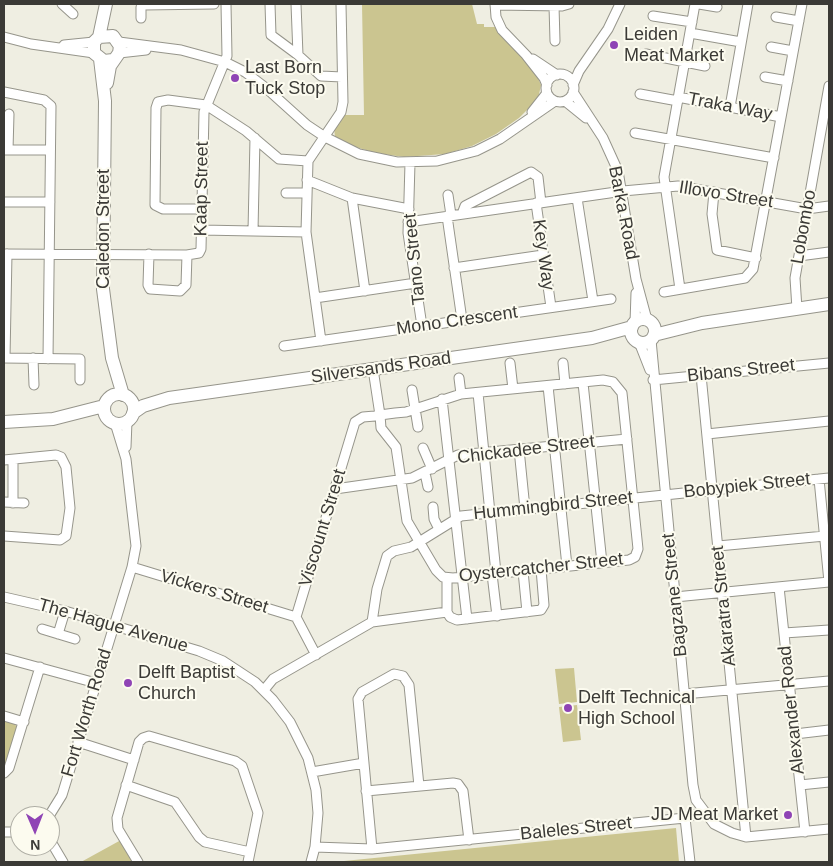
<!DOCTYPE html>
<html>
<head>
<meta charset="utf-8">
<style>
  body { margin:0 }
  #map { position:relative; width:833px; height:866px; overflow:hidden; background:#efeee2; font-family:Arial,sans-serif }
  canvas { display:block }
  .frame { position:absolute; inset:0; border:5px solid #3b3a36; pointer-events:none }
  .north { position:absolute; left:10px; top:806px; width:50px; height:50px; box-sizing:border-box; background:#fcfbef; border:1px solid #afaea5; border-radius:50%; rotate:179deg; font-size:14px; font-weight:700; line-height:20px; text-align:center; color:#3b3a36 }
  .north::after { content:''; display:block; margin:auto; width:18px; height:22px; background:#8f44b5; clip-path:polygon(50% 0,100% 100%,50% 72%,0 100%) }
</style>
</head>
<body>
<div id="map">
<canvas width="833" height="866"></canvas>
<div class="frame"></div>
<div class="north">N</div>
</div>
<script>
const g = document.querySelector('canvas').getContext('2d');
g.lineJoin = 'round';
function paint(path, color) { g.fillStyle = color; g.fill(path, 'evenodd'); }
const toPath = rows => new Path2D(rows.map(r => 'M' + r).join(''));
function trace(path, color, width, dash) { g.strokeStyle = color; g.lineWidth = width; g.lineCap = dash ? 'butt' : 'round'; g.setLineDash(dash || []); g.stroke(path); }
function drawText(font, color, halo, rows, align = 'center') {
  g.font = font + ' Arial,sans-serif'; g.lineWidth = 4; g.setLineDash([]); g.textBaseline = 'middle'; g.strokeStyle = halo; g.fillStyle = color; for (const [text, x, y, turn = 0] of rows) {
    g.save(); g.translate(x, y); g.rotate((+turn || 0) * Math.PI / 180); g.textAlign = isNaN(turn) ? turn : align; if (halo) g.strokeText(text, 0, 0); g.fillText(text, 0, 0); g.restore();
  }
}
paint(toPath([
  [362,4,472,4,477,24,484,24,484,27,497,27,534,69,541,85,538,99,519,118,496,134,472,146,445,154,404,157,376,153,349,145,335,137,334,128,342,115,364,115],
  [574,668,577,702,559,704,555,669],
  [577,705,581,740,563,742,559,707],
  [4,719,15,724,17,728,4,770],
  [676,828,679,862,334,862],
  [121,840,134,862,81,862]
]), '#cbc590');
const street = toPath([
  [62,4,73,14],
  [270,4,271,35,298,55],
  [296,4,298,55,321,76,342,77],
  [495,4,496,17,502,30,526,55,544,78,547,85],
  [699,4,717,7],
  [495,5,562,6,569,4],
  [554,6,555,41],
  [653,16,692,22],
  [776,17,799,21],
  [141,18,141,7,144,5,214,4],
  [690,33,741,42],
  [4,37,31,44,94,53],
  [119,42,181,50,225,62,245,72,266,88,307,125,325,137,359,154,397,162,437,161,476,151,500,139,555,101],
  [64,45,94,42],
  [771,47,793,51],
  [119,53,146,50],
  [646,54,705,66],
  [533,59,557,75],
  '546 88a14 14 0 1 1 28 0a14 14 0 1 1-28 0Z',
  [765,77,788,81],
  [573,85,579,71,608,29,620,4],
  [4,92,44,100,51,106,48,359],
  [573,92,603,138,618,171,636,279,647,320],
  [640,94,678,101],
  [678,97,781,117],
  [565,101,586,118],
  [730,107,748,4],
  [532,112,547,93],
  [635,133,774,158],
  [4,150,50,150],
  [8,150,9,114],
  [410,163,408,233,422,326],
  [307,180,352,198,409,209],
  [714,192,712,214,717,250,756,258],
  [286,193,307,193],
  [448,195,451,215],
  [352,198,365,291],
  [577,198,593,301],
  [4,202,50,202],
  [536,203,551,307],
  [202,209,163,209,155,205,156,108,158,102,168,100,206,105,246,131,279,159,308,161],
  [462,214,465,206,531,172,538,177,541,203],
  [447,216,462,320],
  [408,222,623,191,678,186,807,209,829,206],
  [201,230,306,232],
  [253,231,255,138],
  [4,254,187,255,199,253,201,249,204,112,227,56,226,4],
  [149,254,148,285,150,289,180,291,186,285,187,255],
  [799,256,829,252],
  [454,268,543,255],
  [680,289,664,177,695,4],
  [664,292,745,278,753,269,802,4],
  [315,298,416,283],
  [797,309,795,278,829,86],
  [635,323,636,293],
  [651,340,693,785,696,800,714,824,732,833,746,837,829,829],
  [321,341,306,232,308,161,341,112,343,102,341,4],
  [639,342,650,370],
  [284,346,611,299],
  [4,358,80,359,80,380],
  [5,358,7,254],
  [33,358,34,385],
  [510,363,513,389],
  [563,363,565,384],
  [701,375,746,837],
  [459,378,461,394],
  [653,380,829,363],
  [583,383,602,563],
  [548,386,567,566],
  [412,390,418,427],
  [478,393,496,573],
  [442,399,467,619],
  [707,434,829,421],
  [126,447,127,421],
  [423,448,432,469],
  [519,449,525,509],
  [4,460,56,455,61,457,66,467,70,508,66,536,60,540,4,536],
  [425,473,428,487],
  [819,479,829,582],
  [335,489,412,478,458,455,627,439],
  [4,502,24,503],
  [13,503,13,461],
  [433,507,434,519,439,529],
  [718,546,825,536],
  [132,567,296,617],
  [523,571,527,612],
  [492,574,497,616],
  [447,578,447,612,450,617,457,620,541,610,544,605,541,569],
  [779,587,805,832],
  [4,597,65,611,199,651,223,661,255,682,273,700,290,722,308,758,316,790,318,813,315,847,311,862],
  [675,597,829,582],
  [372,622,377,589,387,556,394,551,411,547,461,516,829,478],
  [42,629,75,639],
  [784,633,829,630],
  [58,634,65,611],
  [316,655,296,617,355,422,363,417,375,416,380,415,395,413,406,412,461,394,603,380,613,382,622,393,638,549,635,557,629,560,453,578,443,577,436,570,407,521,396,447,381,428,380,415,373,369],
  [4,658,96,683],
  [264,690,273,679,372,622,447,612],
  [684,694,829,681],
  [4,716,24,722],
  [795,734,829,730],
  [78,742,134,760],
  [312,772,364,763],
  [4,773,9,768,40,667],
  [126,785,175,802,199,837,205,842,250,852],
  [800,785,829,782],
  [366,791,453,783,458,784,463,791,469,840],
  [49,816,62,795,132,567,136,546,126,459,115,423],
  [685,818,690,862],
  [4,832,20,832],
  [50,840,63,862],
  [315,847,372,849,685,818,703,812],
  [372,849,358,699,362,692,394,674,403,676,409,685,419,786],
  [138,862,118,829,117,818,139,742,143,738,149,736,235,761,242,766,258,813,248,862]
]);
const secondary = toPath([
  [99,37,106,4],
  [100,59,105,101,103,289,112,358,123,395],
  [107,83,110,66,119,53,120,46,113,36,99,37,94,42,94,53,104,61,113,60],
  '631 331a12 12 0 1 1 24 0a12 12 0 1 1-24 0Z',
  [654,335,702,323,829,304],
  '104 409a15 15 0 1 1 30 0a15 15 0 1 1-30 0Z',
  [133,413,143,406,169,398,592,338,632,327],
  [4,422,53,419,104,406]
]);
trace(street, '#96958b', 11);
trace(secondary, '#96958b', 14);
trace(street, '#fff', 9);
trace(secondary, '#fff', 12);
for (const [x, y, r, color] of [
  [614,45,5,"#8f44b5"],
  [235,78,5,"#8f44b5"],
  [128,683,5,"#8f44b5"],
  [568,708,5,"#8f44b5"],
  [788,815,5,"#8f44b5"]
]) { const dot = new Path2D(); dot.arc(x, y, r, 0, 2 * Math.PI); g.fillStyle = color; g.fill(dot); trace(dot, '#fcfbef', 2); }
drawText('18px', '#3b3a36', '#fcfbef', [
  ["Leiden",624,35],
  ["Meat Market",624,56],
  ["Last Born",245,68],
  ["Tuck Stop",245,89],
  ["Delft Baptist",138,673],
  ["Church",138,694],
  ["Delft Technical",578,698],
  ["High School",578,719],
  ["JD Meat Market",778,815,"right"]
], 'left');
drawText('18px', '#3b3a36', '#fcfbef', [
  ["Traka Way",730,107,11],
  ["Kaap Street",202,189,-89],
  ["Illovo Street",726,195,9],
  ["Barka Road",623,213,79],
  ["Lobombo",804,227,-80],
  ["Caledon Street",104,229,-90],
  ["Key Way",543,255,82],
  ["Tano Street",415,259,-96],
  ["Mono Crescent",457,321,-8],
  ["Silversands Road",381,368,-8],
  ["Bibans Street",741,371,-6],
  ["Chickadee Street",526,450,-7],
  ["Bobypiek Street",747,486,-6],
  ["Hummingbird Street",553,506,-6],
  ["Viscount Street",323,528,-73],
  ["Oystercatcher Street",541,568,-6],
  ["Vickers Street",214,592,17],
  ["Bagzane Street",675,595,-96],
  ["Akaratra Street",724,606,-96],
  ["The Hague Avenue",113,626,16],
  ["Alexander Road",792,710,-96],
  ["Fort Worth Road",87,713,-73],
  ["Baleles Street",576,829,-6]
]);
</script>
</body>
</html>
